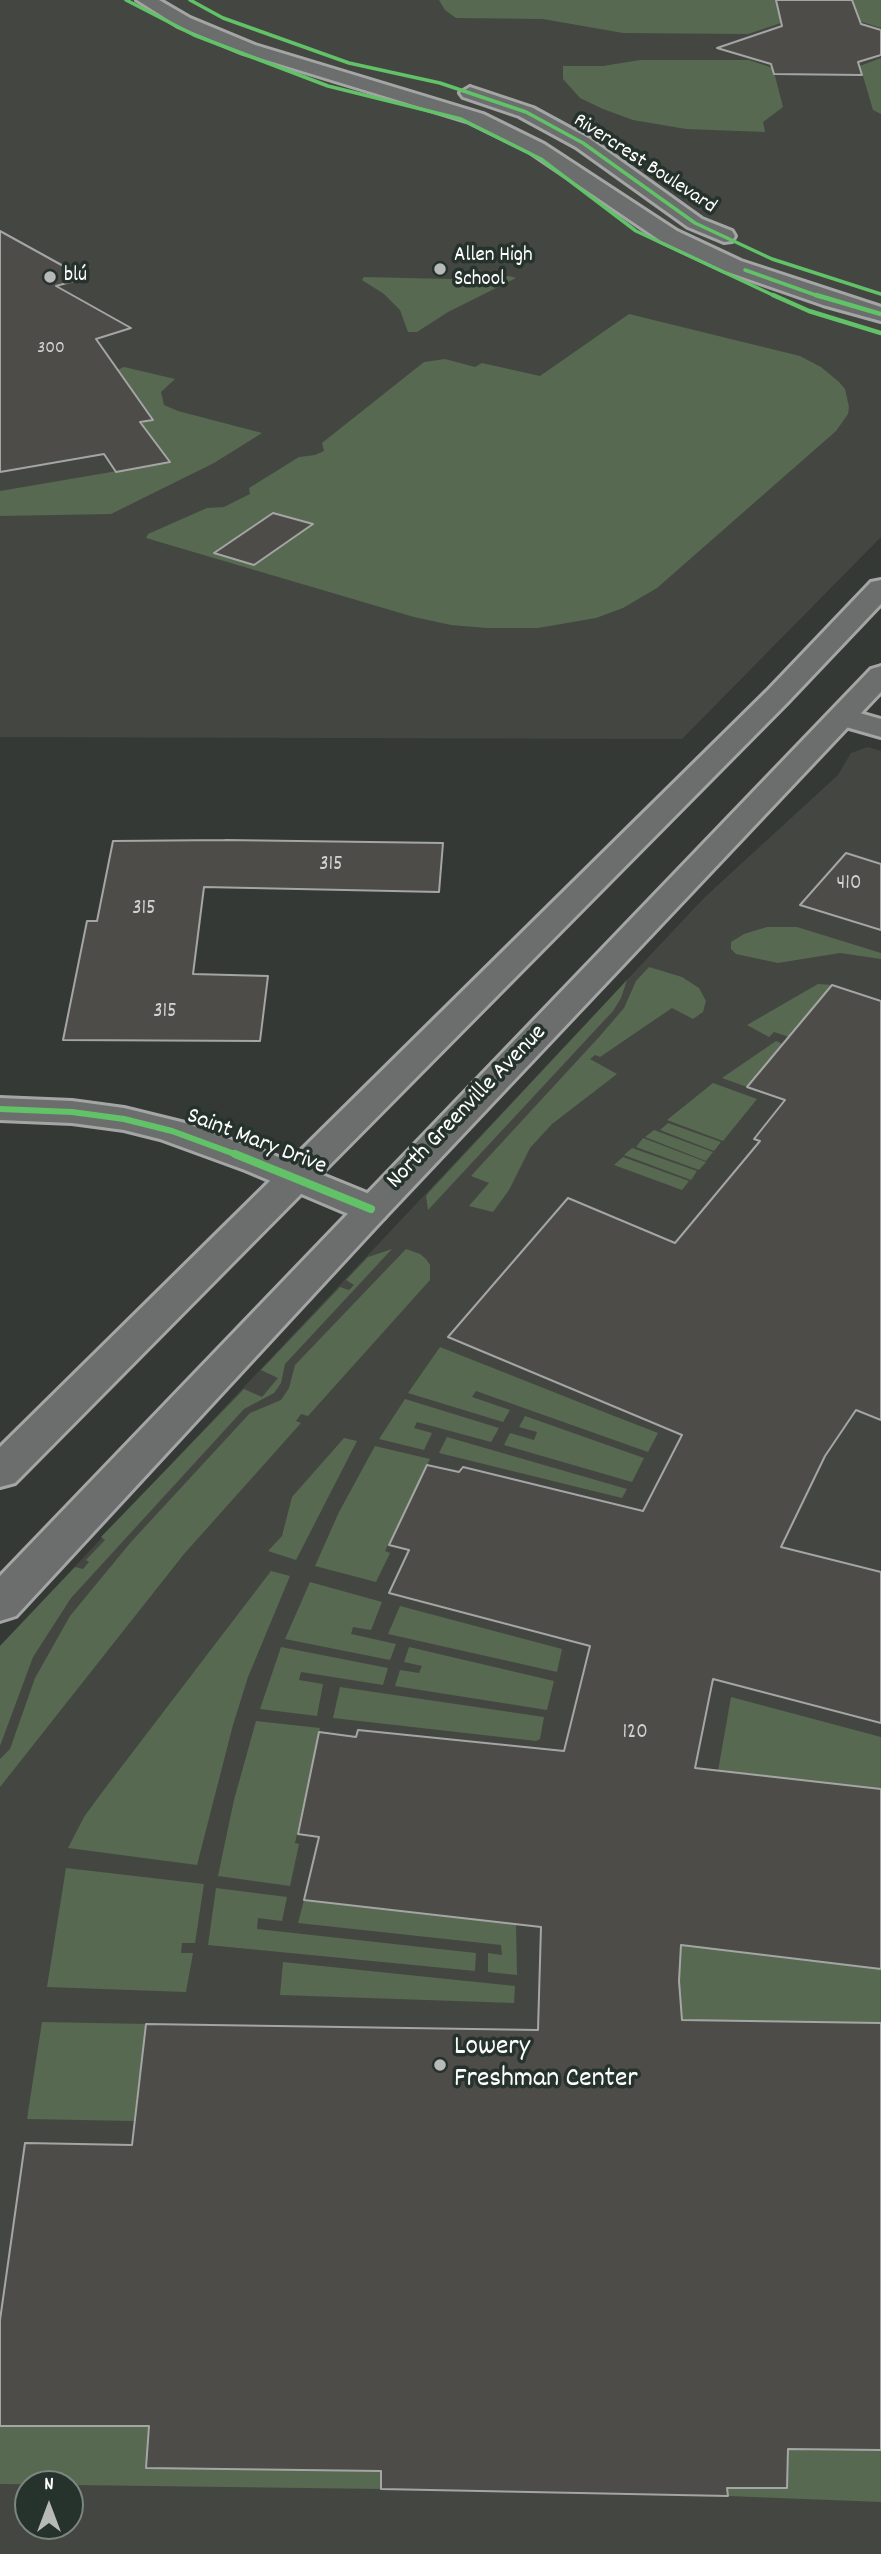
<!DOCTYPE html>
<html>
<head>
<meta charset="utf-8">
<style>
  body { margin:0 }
  #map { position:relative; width:881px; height:2554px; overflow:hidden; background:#353936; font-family:Dekko,sans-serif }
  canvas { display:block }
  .north { position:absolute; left:14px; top:2470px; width:70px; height:70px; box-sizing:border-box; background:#26332d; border:2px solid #7d8581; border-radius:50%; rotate:0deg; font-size:19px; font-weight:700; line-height:28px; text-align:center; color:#fff }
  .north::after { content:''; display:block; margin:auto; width:24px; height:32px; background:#b8bab9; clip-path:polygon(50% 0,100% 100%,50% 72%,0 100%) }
</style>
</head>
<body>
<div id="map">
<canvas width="881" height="2554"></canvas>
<div class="north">N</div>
</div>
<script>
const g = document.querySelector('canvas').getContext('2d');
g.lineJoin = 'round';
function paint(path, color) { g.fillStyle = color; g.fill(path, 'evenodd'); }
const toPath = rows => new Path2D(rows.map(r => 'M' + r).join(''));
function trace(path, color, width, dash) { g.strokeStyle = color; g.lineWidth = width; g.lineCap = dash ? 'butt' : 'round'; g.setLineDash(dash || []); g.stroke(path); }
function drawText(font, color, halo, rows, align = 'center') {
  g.font = font + ' Dekko,sans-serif'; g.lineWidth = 7; g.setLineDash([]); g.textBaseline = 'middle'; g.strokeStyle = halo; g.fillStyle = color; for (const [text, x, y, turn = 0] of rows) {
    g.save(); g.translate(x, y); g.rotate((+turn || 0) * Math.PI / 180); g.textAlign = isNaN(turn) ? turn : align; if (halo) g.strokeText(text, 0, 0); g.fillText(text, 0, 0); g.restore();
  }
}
paint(toPath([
  [0,0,881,0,881,537,682,739,0,737],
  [868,747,881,751,881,2554,0,2554,0,1646,705,897,838,775,851,753],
  [28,2484,70,2484,70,2526,28,2526]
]), '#444741');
paint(toPath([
  [439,0,776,0,781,23,748,34,623,33,543,19,456,18,445,10],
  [852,0,881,0,881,28,859,21],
  [881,58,881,114,873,110,860,66],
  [640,60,749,60,773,68,783,107,763,122,765,132,686,129,633,120,603,109,580,98,563,79,563,66,603,66],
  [509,276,516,278,448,312,417,332,408,332,400,310,384,294,362,280,364,277,449,279],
  [629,314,800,356,821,367,839,382,845,389,849,407,848,414,836,431,657,588,623,608,596,618,538,628,487,628,451,625,414,617,146,538,148,534,207,508,224,507,250,494,249,488,299,457,315,455,324,451,322,443,424,362,445,359,475,367,482,363,540,376],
  [124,367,175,379,161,392,164,405,178,411,262,433,214,463,111,514,0,516,0,491,170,462,140,422,153,419,117,370],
  [767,927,797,927,881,953,881,959,840,953,778,963,736,954,731,949,731,942,744,934],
  [649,967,682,977,699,988,706,1001,703,1012,693,1019,672,1008,600,1057,595,1055,590,1059,617,1074,552,1124,530,1148,509,1190,493,1212,469,1206,489,1183,471,1176,600,1036,624,1008,636,981],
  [627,980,621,998,613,1011,428,1210,426,1196,430,1191],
  [818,984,832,985,789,1037,774,1032,769,1037,747,1025],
  [776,1041,783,1044,747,1087,722,1078],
  [713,1083,757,1099,723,1141,667,1120],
  [668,1123,721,1142,714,1151,660,1130],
  [654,1130,713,1152,706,1161,645,1137],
  [643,1138,706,1162,699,1170,636,1147],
  [632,1148,697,1171,691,1180,624,1155],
  [623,1157,689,1181,682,1190,614,1165],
  [392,1249,285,1364,281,1383,274,1393,244,1409,71,1598,33,1657,0,1746,0,1646,75,1567,83,1569,89,1562,86,1560,105,1540,101,1537,244,1389,262,1397,278,1378,261,1370,340,1287,349,1290,354,1285,346,1280,368,1257],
  [406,1249,420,1254,426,1259,430,1265,430,1280,308,1416,301,1414,296,1421,301,1423,184,1554,0,1787,0,1759,10,1749,35,1678,70,1616,131,1542,250,1413,281,1400,289,1388,295,1365],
  [440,1347,609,1414,658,1433,648,1452,476,1391,472,1397,510,1410,503,1422,408,1393],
  [405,1399,499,1428,491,1442,417,1422,414,1428,432,1433,424,1450,379,1439],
  [525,1416,644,1458,632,1482,504,1445,510,1433,534,1440,537,1432,519,1427],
  [447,1437,627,1489,622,1498,439,1453],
  [344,1438,357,1441,296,1560,268,1551,282,1536,292,1497],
  [375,1446,430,1459,385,1551,390,1553,376,1582,315,1566,339,1512],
  [271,1571,290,1576,248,1677,233,1725,197,1865,68,1848,84,1817,103,1791],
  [310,1582,382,1602,371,1630,353,1627,351,1634,396,1644,390,1660,285,1639],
  [400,1606,562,1649,557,1672,388,1634],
  [281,1647,388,1668,383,1685,301,1672,299,1680,323,1684,317,1716,260,1709],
  [409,1647,554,1681,547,1710,395,1686,400,1670,419,1673,422,1666,404,1662],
  [340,1687,544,1717,540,1739,536,1741,333,1718],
  [731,1697,881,1737,881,1789,718,1771],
  [256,1721,320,1728,295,1843,299,1844,290,1886,218,1876,234,1800],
  [66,1868,204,1884,195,1943,182,1943,181,1953,193,1953,186,1992,47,1987],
  [216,1888,287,1897,282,1921,258,1918,257,1929,476,1953,475,1971,208,1945],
  [304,1900,516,1924,517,1975,488,1972,488,1953,502,1955,501,1945,298,1923],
  [681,1945,881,1969,881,2023,682,2020,679,1981],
  [283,1962,515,1986,514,2003,280,1995],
  [42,2022,146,2024,134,2121,27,2119],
  [0,2426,149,2426,146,2468,381,2471,381,2489,0,2484],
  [788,2449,881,2450,881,2502,728,2496,727,2488,787,2488]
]), '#576950');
const building = toPath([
  [776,0,852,0,861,24,881,30,881,55,858,62,862,75,774,74,771,64,717,48,782,26,776,0],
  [0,231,85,278,56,286,131,328,96,339,153,420,140,422,170,462,116,472,104,454,0,472,0,231],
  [273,513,313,524,254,565,214,553,273,513],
  [225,840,443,843,439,892,204,887,193,974,268,976,260,1041,63,1040,87,921,97,921,113,841,225,840],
  [846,853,881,864,881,930,800,905,846,853],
  [832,985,881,1001,881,1420,856,1410,825,1456,781,1547,881,1572,881,1723,713,1679,695,1768,881,1789,881,1969,681,1945,679,1981,682,2020,881,2023,881,2450,788,2449,787,2488,727,2488,728,2496,381,2489,381,2471,146,2468,149,2426,0,2426,0,2320,25,2143,132,2145,146,2024,538,2030,541,1927,304,1900,319,1837,298,1834,319,1732,356,1737,358,1730,564,1751,590,1646,389,1593,409,1550,389,1545,427,1465,459,1472,463,1467,643,1511,682,1435,448,1337,568,1198,675,1243,760,1141,754,1139,785,1100,747,1087,832,985]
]);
paint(building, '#4d4c49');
trace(building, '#a4a6a5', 2);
const minor = toPath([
  [842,708,881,719,881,737,832,723,827,717,832,711,842,708]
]);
const tertiary = toPath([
  [137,0,159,0,190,18,255,45,483,114,544,144,677,231,741,261,881,307,881,321,823,305,725,271,661,241,530,152,469,122,243,53,178,26,137,0],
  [470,87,533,108,590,139,702,219,732,231,735,236,732,241,724,242,688,227,576,147,519,116,463,97,460,93,470,87],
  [0,1098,72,1101,124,1108,185,1123,271,1154,384,1200,390,1209,384,1218,371,1221,358,1218,245,1170,160,1139,124,1130,72,1123,0,1120,0,1098]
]);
const secondary = toPath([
  [881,580,881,604,787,703,15,1483,0,1487,0,1447,767,691,871,582,881,580],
  [881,666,881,692,384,1218,16,1616,0,1621,0,1576,871,669,881,666]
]);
trace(minor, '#a4a6a5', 6);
trace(tertiary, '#a4a6a5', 6);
trace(secondary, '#a4a6a5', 6);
paint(minor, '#6b6e6d');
paint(tertiary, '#6b6e6d');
paint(secondary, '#6b6e6d');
trace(toPath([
  [126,0,194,35,328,86,461,119,541,159,636,231,777,297],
  [190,0,223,18,349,63,440,83,526,112,583,143,695,223,772,259,881,294],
  [745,270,821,297]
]), '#61c268', 3.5);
trace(toPath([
  [773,295,809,311,881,333],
  [816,295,881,314]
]), '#61c268', 4.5);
trace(toPath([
  [0,1109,72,1112,124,1119,172,1131,240,1156]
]), '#61c268', 6);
trace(toPath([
  [235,1154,371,1209]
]), '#61c268', 8);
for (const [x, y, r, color] of [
  [440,269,7,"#b8bab9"],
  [50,277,7,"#b8bab9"],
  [440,2065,7,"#b8bab9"]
]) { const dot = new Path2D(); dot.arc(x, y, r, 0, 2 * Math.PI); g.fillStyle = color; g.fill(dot); trace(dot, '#26332d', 2.5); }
drawText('18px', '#d2d2d2', null, [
  ["300",51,350]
]);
drawText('21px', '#fff', '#26332d', [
  ["Rivercrest Boulevard",644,165,33]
]);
drawText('21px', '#fff', '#26332d', [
  ["Allen High",454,257],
  ["School",454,281],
  ["blú",64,277]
], 'left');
drawText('21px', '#d2d2d2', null, [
  ["315",331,866],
  ["410",849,885],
  ["315",144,910],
  ["315",165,1013],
  ["120",635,1734]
]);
drawText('24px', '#fff', '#26332d', [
  ["North Greenville Avenue",468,1108,-46],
  ["Saint Mary Drive",256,1143,21]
]);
drawText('28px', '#fff', '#26332d', [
  ["Lowery",454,2049],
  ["Freshman Center",454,2081]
], 'left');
</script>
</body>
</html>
